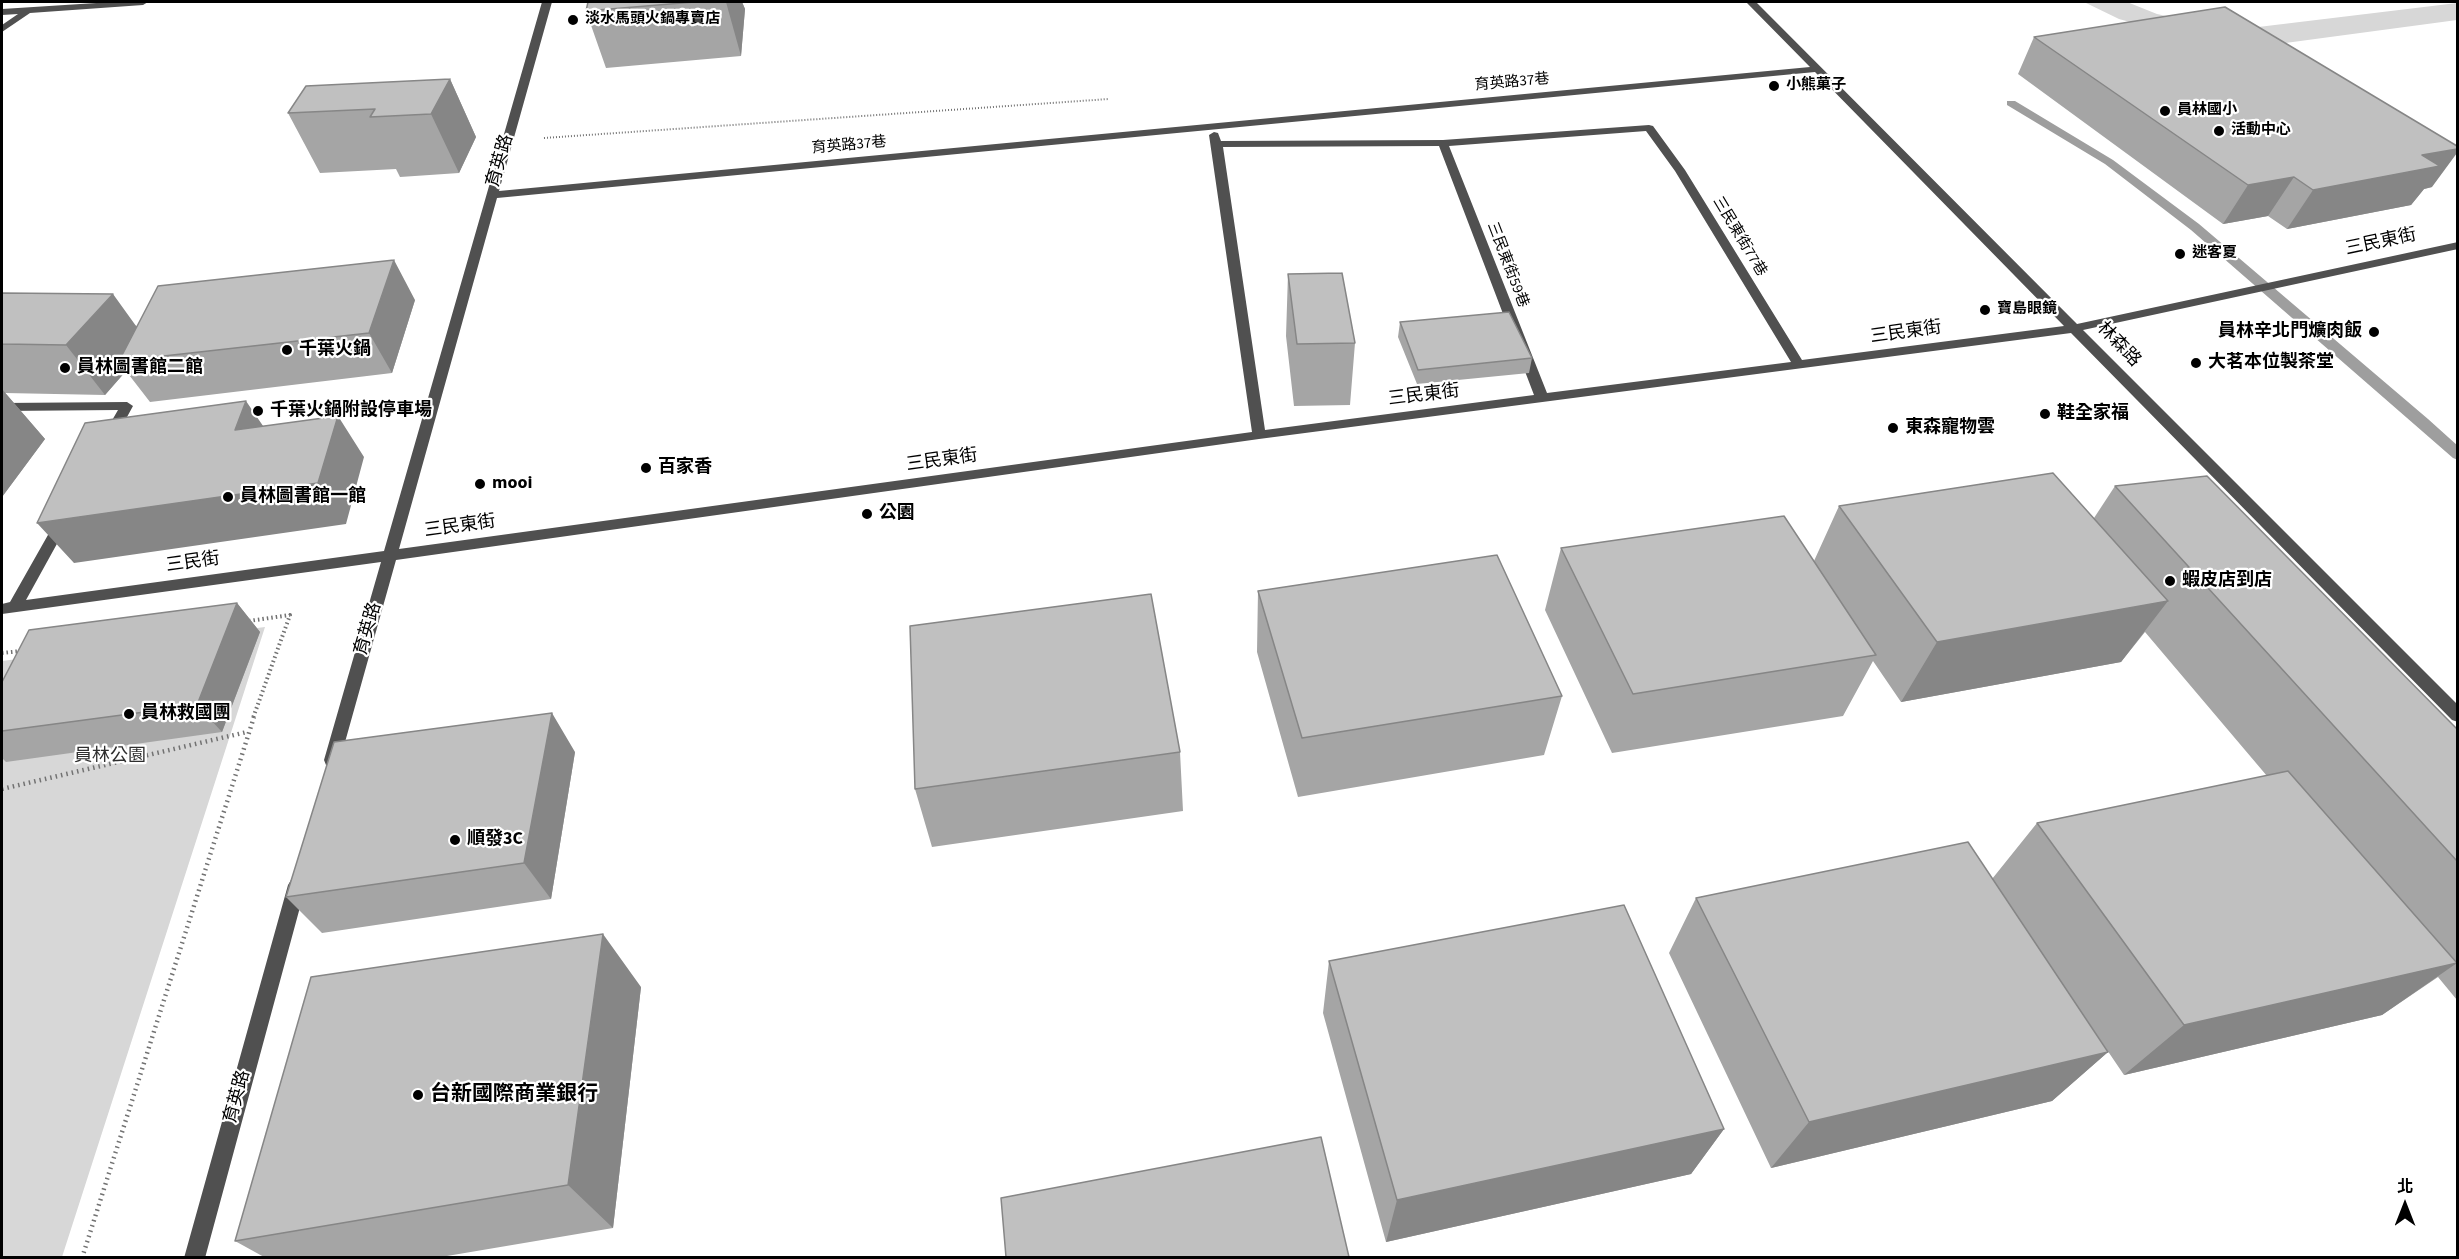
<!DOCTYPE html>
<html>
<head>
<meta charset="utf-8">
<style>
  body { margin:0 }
  #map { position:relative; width:2459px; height:1259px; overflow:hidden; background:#fff; font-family:"Source Sans 3","Noto Sans TC",sans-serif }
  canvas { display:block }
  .frame { position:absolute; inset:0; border:3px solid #000; pointer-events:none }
  .north { position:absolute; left:2375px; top:1175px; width:60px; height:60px; -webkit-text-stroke:4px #fff; paint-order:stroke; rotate:0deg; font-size:16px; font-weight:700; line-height:24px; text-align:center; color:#000 }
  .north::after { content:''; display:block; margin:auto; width:21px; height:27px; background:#000; clip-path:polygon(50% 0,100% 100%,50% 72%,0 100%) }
</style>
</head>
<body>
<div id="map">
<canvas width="2459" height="1259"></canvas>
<div class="frame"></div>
<div class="north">北</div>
</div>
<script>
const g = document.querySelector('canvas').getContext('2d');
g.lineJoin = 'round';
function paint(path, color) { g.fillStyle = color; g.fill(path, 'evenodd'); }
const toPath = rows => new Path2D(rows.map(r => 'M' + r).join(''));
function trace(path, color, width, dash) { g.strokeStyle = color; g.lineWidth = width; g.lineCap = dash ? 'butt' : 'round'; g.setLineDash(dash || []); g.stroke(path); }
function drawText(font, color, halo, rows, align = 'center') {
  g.font = font + ' "Source Sans 3","Noto Sans TC",sans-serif'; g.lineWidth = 4.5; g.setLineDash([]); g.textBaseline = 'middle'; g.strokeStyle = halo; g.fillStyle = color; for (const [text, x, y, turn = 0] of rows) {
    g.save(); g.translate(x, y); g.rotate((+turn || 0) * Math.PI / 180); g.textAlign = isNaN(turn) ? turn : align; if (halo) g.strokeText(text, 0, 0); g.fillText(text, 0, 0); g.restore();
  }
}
paint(toPath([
  [2084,2,2127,2,2157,14,2207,25,2250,28,2457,3,2457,20,2248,48,2195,40,2119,19],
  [265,627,62,1257,2,1257,2,661]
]), '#d7d7d7');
paint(toPath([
  [2007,101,2015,101,2113,160,2199,224,2428,419,2458,446,2458,460,2453,458,2191,230,2105,164,2007,105,2007,101]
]), '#9e9e9e');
trace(toPath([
  [544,138,1109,99]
]), '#727272', 2, [1, 2]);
trace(toPath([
  [249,621,290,615,253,718],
  [2,653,21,651]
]), '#727272', 4, [1.5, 3]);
trace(toPath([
  [2,789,247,732],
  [82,1258,254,717]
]), '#727272', 4.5, [1.5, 4]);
paint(toPath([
  [112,2,148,2,143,5,30,13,2,32,2,25,18,14,2,15,2,9,112,2],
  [542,2,552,2,499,191,1810,67,1746,2,1756,2,2077,324,2458,242,2458,249,2083,330,2458,705,2458,722,2452,720,2071,333,1259,439,396,560,340,760,338,765,332,767,326,765,324,760,381,562,2,614,2,604,10,602,57,519,62,517,69,522,26,600,384,551,542,2],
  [1815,72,2064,326,1802,360,1685,170,1653,126,1649,125,1443,140,1221,141,1218,133,1214,132,1209,135,1252,432,399,549,497,198,1815,72],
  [1646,131,1675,171,1791,362,1547,393,1449,146,1646,131],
  [1439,146,1534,395,1265,430,1223,147,1439,146],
  [127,402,133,406,115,439,110,440,103,436,118,410,2,411,2,403,127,402],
  [297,877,303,880,306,885,205,1258,184,1258,288,885,291,880,297,877]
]), '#505050');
paint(toPath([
  [588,2,742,2,745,9,741,56,606,68,586,11],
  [2034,37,2432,187,2424,189,2411,205,2287,229,2268,216,2223,224,2018,74],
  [450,79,476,137,459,173,400,177,396,169,320,173,288,113],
  [1288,274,1355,343,1350,405,1294,406,1286,336],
  [2,293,137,326,415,300,392,373,150,402,126,371,105,395,5,393,45,439,2,497],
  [1400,322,1532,358,1529,373,1417,384,1398,337],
  [2115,486,2457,729,2457,1000,2438,977,2382,1015,2124,1075,2080,1010,2108,1052,2052,1101,1771,1168,1669,953,1696,898,1992,879,2037,823,2267,776,2145,632,2121,662,1901,702,1873,661,1843,716,1612,753,1545,610,1561,548,1814,561,1839,506,2094,518],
  [1258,591,1562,696,1544,755,1298,797,1257,652],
  [237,603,260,632,222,732,6,762,2,758,2,682],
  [575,752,551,899,322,933,286,897],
  [1180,752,1183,811,932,847,915,789],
  [1329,961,1724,1129,1691,1174,1386,1242,1323,1013],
  [641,987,613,1228,441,1257,264,1257,235,1241]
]), '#a5a5a5');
paint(toPath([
  [726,2,742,2,745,9,741,56],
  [450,79,476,137,459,173,431,114],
  [2457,149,2457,153,2432,187,2424,189,2411,205,2287,229,2313,190,2422,155],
  [2294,177,2268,216,2223,224,2248,185],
  [394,260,415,300,392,373,369,333],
  [113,294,149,344,119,361,126,371,105,395,66,345],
  [2,389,45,439,2,497],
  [246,401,274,442,235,430],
  [338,416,364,457,346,524,74,563,37,523],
  [2168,601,2121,662,1901,702,1937,642],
  [237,603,260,632,222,732,197,705],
  [552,713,575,752,551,899,524,863],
  [603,934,641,987,613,1228,568,1185],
  [2457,963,2382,1015,2124,1075,2184,1025],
  [2108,1052,2052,1101,1771,1168,1809,1122],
  [1724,1129,1691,1174,1386,1242,1397,1200]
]), '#868686');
const building = toPath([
  [588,2,694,2,586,11,588,2],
  [2225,7,2457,146,2457,149,2422,155,2440,166,2313,190,2294,177,2248,185,2034,37,2225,7],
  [450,79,431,114,370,117,375,109,288,113,306,86,450,79],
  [394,260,369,333,119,361,158,286,394,260],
  [1342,273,1355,343,1297,344,1288,274,1342,273],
  [2,293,113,294,66,345,2,344,2,293],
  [1509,312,1532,358,1418,370,1400,322,1509,312],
  [246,401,235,430,338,416,318,483,37,523,85,423,246,401],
  [2053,473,2168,601,1937,642,1839,506,2053,473],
  [2207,476,2457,729,2457,861,2115,486,2207,476],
  [1784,516,1876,655,1633,694,1561,548,1784,516],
  [1497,555,1562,696,1302,738,1258,591,1497,555],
  [1151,594,1180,752,915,789,910,626,1151,594],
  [237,603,197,705,2,731,2,682,29,630,237,603],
  [552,713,524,863,286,897,334,742,552,713],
  [2288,771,2457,963,2184,1025,2037,823,2288,771],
  [1968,842,2108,1052,1809,1122,1696,898,1968,842],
  [1624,905,1724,1129,1397,1200,1329,961,1624,905],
  [603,934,568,1185,235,1241,311,977,603,934],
  [1321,1137,1349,1257,1006,1257,1001,1198,1321,1137]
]);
paint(building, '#c0c0c0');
trace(building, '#868686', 1.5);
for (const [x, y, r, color] of [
  [573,20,6,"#000"],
  [1774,86,6,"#000"],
  [2165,111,6,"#000"],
  [2219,131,6,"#000"],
  [2180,254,6,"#000"],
  [1985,310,6,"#000"],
  [2374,332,6,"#000"],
  [287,350,6,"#000"],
  [2196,363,6,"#000"],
  [65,368,6,"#000"],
  [258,411,6,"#000"],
  [2045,414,6,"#000"],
  [1893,428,6,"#000"],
  [646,468,6,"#000"],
  [480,484,6,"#000"],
  [228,497,6,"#000"],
  [867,514,6,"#000"],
  [2170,581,6,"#000"],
  [129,714,6,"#000"],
  [455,840,6,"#000"],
  [418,1095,6,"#000"]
]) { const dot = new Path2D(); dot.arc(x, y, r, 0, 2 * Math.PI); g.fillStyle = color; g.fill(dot); trace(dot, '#fff', 2); }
drawText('bold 15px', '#000', '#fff', [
  ["淡水馬頭火鍋專賣店",585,20],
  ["小熊菓子",1786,86],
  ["員林國小",2177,111],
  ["活動中心",2231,131],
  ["迷客夏",2192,254],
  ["寶島眼鏡",1997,310]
], 'left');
drawText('15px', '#000', '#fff', [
  ["育英路37巷",1512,83,-5],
  ["育英路37巷",849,146,-5],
  ["三民東街77巷",1739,237,59],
  ["三民東街59巷",1507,265,69]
]);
drawText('18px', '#000', '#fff', [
  ["育英路",501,161,-74],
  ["三民東街",2381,243,-12],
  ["三民東街",1906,333,-8],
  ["林森路",2118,345,46],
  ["三民東街",1424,396,-7],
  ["三民東街",942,461,-8],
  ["三民東街",460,527,-8],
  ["三民街",193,563,-8],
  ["育英路",369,629,-74],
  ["育英路",238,1097,-75]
]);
drawText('bold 18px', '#000', '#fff', [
  ["員林辛北門爌肉飯",2362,332,"right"],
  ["千葉火鍋",299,350],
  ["大茗本位製茶堂",2208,363],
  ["員林圖書館二館",77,368],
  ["千葉火鍋附設停車場",270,411],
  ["鞋全家福",2057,414],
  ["東森寵物雲",1905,428],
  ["百家香",658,468],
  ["mooi",492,484],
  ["員林圖書館一館",240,497],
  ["公園",879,514],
  ["蝦皮店到店",2182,581],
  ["員林救國團",141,714],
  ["順發3C",467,840]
], 'left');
drawText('18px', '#2e2e2e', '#fff', [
  ["員林公園",110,757]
]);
drawText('bold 21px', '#000', '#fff', [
  ["台新國際商業銀行",430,1095]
], 'left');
</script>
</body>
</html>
